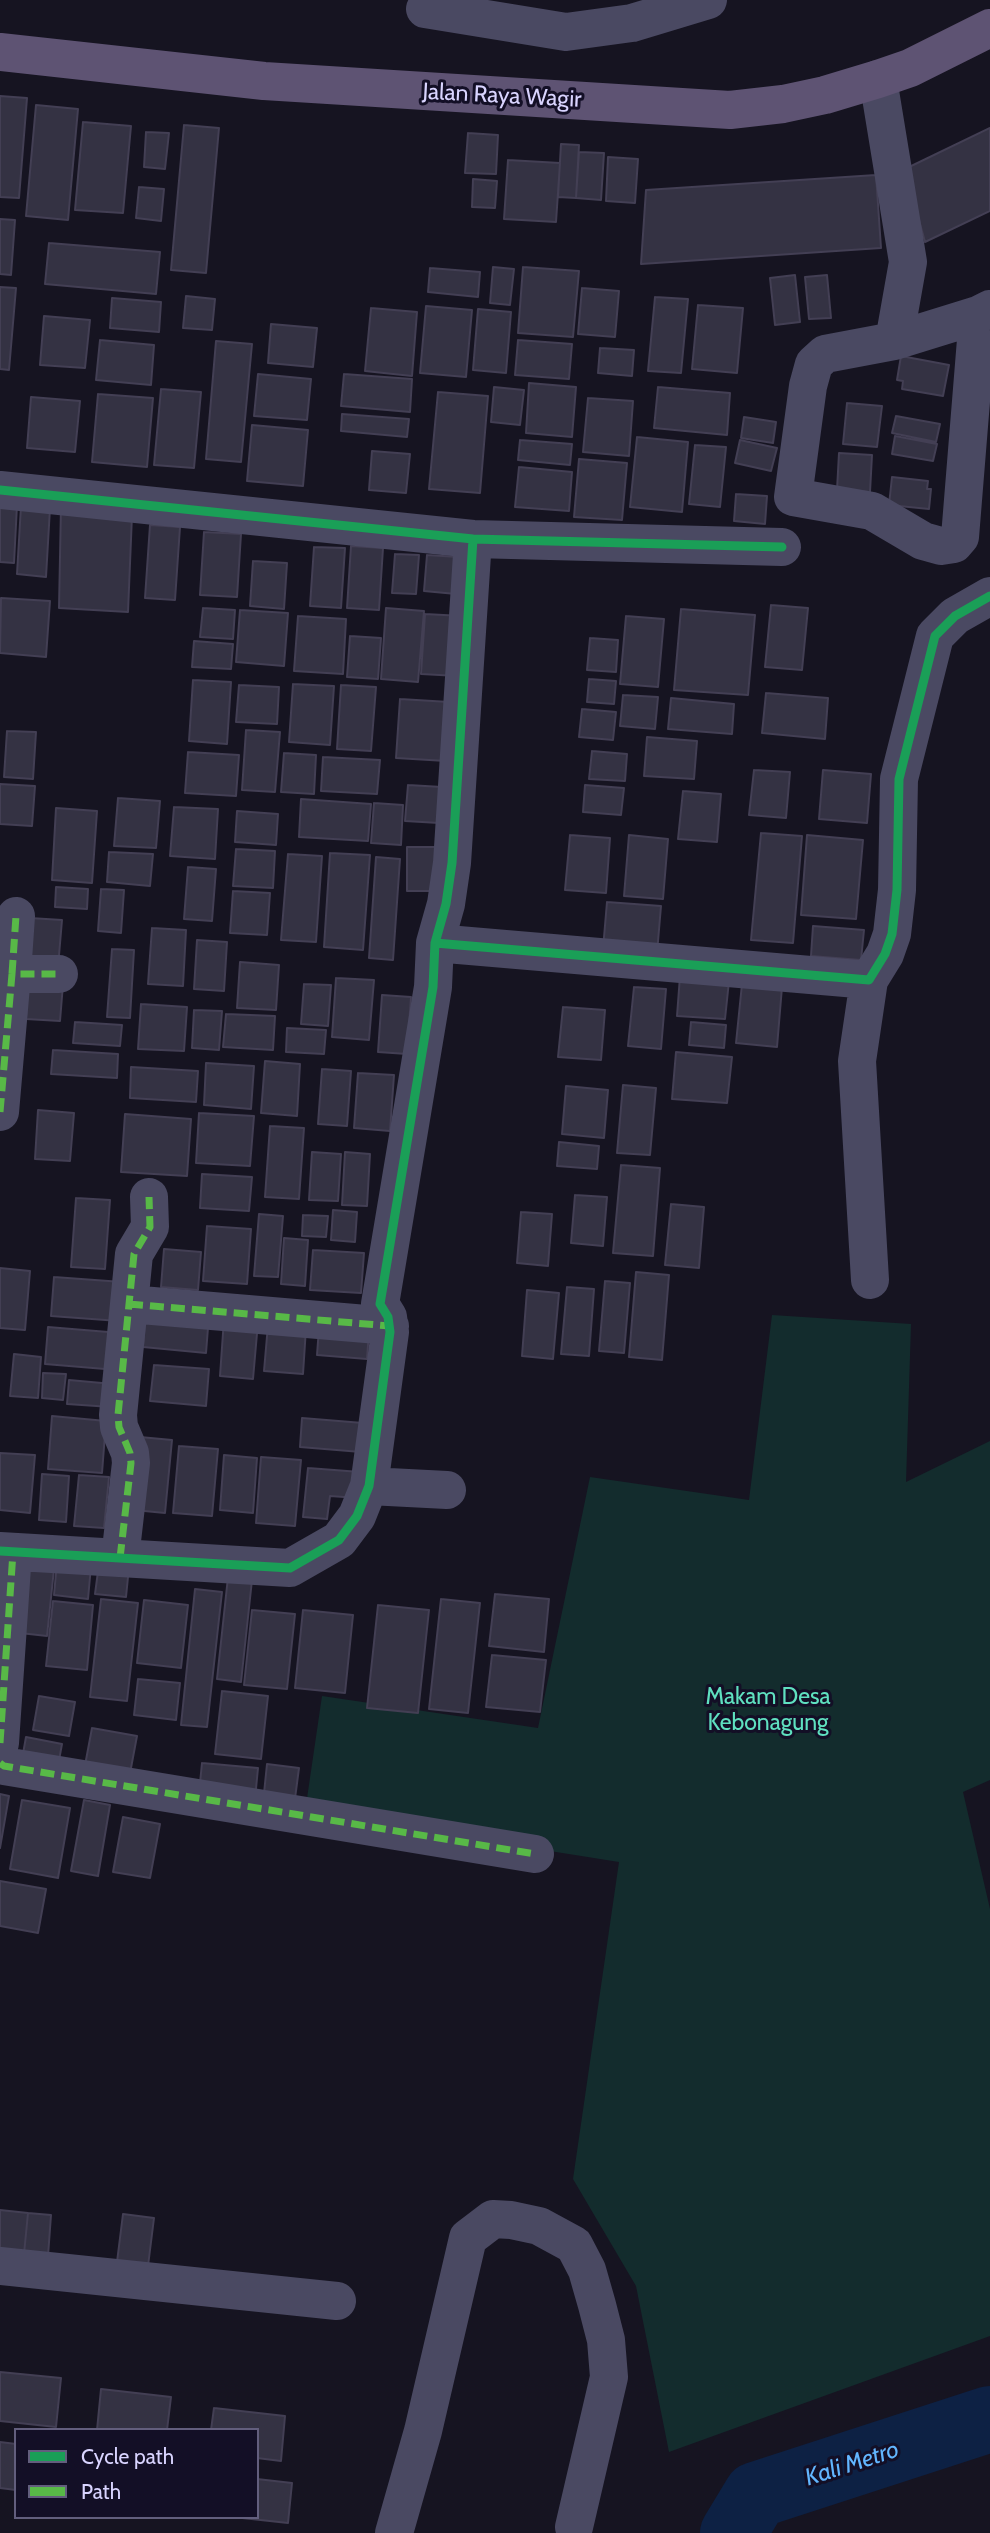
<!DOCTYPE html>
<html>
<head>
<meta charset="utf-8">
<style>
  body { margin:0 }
  #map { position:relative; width:990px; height:2533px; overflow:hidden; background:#161421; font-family:Cabin,sans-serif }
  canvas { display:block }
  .legend { position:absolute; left:14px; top:2428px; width:245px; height:91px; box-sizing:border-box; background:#130f26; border:2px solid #625e7d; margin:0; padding:9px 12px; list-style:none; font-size:21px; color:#d9d4ff }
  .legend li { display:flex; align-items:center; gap:14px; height:35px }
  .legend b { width:35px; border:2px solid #625e7d }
</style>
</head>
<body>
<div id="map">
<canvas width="990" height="2533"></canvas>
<ul class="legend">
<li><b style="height:9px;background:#1a9f57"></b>Cycle path</li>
<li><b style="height:9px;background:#58b947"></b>Path</li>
</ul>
</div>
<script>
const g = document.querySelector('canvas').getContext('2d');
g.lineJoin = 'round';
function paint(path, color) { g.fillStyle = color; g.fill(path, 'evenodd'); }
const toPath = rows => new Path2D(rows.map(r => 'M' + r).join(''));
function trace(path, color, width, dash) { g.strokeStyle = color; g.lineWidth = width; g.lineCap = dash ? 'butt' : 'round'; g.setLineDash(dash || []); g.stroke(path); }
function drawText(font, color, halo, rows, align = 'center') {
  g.font = font + ' Cabin,sans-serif'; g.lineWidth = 6; g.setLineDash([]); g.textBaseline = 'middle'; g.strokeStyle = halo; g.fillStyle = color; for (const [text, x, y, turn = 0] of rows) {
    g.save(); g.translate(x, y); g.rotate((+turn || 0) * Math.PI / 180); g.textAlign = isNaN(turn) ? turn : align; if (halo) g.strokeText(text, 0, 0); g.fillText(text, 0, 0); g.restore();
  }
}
paint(toPath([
  [772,1315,911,1324,906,1482,990,1441,990,1780,963,1792,990,1909,990,2336,669,2452,636,2286,573,2179,619,1862,305,1812,322,1696,538,1728,590,1477,749,1500]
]), '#132c2d');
trace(toPath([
  [733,2533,756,2495,990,2419]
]), '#0d2144', 66);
const building = toPath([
  [0,96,27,98,19,198,0,197,0,96],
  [36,105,78,109,68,220,26,216,36,105],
  [83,122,131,126,123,213,75,210,83,122],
  [184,125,219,128,206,273,171,270,184,125],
  [990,128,990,211,925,242,905,169,990,128],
  [146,132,169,133,165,169,144,167,146,132],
  [468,133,498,135,496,174,465,173,468,133],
  [561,144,579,145,576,198,558,197,561,144],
  [579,152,604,153,601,200,576,198,579,152],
  [608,157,638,159,635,203,606,201,608,157],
  [508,160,560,163,556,222,504,219,508,160],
  [876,175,881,248,641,264,646,190,876,175],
  [473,179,497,181,495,208,472,207,473,179],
  [139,187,164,189,161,221,136,218,139,187],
  [0,219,15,220,11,275,0,274,0,219],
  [49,243,160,252,156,294,45,284,49,243],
  [493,267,514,269,510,305,490,303,493,267],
  [523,267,579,271,573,337,518,333,523,267],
  [430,268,480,272,478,297,428,292,430,268],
  [795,275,800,322,775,325,770,278,795,275],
  [827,275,831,318,809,319,805,277,827,275],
  [0,287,16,288,9,370,0,369,0,287],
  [582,288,619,291,615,337,578,334,582,288],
  [186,296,215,299,212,330,183,328,186,296],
  [655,297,688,299,681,373,648,371,655,297],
  [112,298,161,302,159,332,110,328,112,298],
  [698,305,743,308,737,373,692,369,698,305],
  [426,306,472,310,466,377,420,373,426,306],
  [371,308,417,312,412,376,365,371,371,308],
  [478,309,511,312,506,373,473,370,478,309],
  [44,316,90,320,85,368,40,365,44,316],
  [271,324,317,328,313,367,268,363,271,324],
  [100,340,154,345,151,385,96,380,100,340],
  [518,340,572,344,569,379,515,375,518,340],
  [216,341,252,344,241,462,206,459,216,341],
  [600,348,634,350,632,376,598,373,600,348],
  [901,356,949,365,943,396,902,389,903,381,897,380,901,356],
  [258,374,311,379,307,420,254,416,258,374],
  [344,374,412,379,410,412,341,406,344,374],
  [529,383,576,387,572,437,526,433,529,383],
  [494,387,524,390,520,425,491,422,494,387],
  [658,387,730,393,727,435,654,428,658,387],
  [161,389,201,392,194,468,154,465,161,389],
  [438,392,488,396,480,493,429,489,438,392],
  [98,394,153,398,147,467,92,462,98,394],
  [31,397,80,401,75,452,27,448,31,397],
  [588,398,633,401,629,456,583,452,588,398],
  [847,403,882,406,877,447,843,444,847,403],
  [342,414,409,419,407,437,341,431,342,414],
  [896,416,940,424,936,442,892,433,896,416],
  [744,417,776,422,773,443,741,438,744,417],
  [252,425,308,430,303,486,247,481,252,425],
  [895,436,937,444,933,461,892,454,895,436],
  [637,437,688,442,682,512,630,507,637,437],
  [520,440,572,444,570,465,518,460,520,440],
  [740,440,777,448,771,471,735,463,740,440],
  [695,445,726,447,720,507,689,504,695,445],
  [372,451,410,454,406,493,369,490,372,451],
  [839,453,872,455,870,492,837,490,839,453],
  [579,459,627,463,622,520,574,517,579,459],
  [519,467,572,472,569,511,515,507,519,467],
  [892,477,928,481,927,489,931,489,929,509,889,505,892,477],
  [736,494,767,496,765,524,734,521,736,494],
  [0,504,17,505,14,563,0,562,0,504],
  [21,506,50,508,46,577,17,574,21,506],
  [61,506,132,515,128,612,59,608,61,506],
  [150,525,180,527,175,600,145,598,150,525],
  [204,532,241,534,237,597,200,595,204,532],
  [351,546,383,548,379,610,347,608,351,546],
  [314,547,345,548,341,608,310,606,314,547],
  [395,554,419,555,416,594,392,593,395,554],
  [427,555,458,557,456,594,424,591,427,555],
  [253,561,287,563,284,609,250,606,253,561],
  [1,598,50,601,46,657,0,653,1,598],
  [771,605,808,608,802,670,765,667,771,605],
  [203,608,235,610,233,639,200,637,203,608],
  [386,608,424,611,418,682,381,679,386,608],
  [681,609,755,615,748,695,674,690,681,609],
  [240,610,288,613,284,666,236,662,240,610],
  [425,614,462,616,458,676,421,674,425,614],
  [298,616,346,619,343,674,294,671,298,616],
  [626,616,664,619,658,687,620,684,626,616],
  [350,636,381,638,378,679,347,677,350,636],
  [590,638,618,640,616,672,587,670,590,638],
  [194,641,233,644,231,669,192,667,194,641],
  [589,679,616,681,614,704,587,702,589,679],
  [193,680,231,682,227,744,189,741,193,680],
  [293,684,334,686,330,745,289,742,293,684],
  [239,685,279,687,277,724,236,722,239,685],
  [341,685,376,687,371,751,337,749,341,685],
  [766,693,828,698,825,739,762,733,766,693],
  [623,695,658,697,655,729,620,726,623,695],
  [671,698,734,704,732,734,668,729,671,698],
  [400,699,449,702,446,761,396,758,400,699],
  [582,709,616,712,613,740,579,737,582,709],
  [246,730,280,732,275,792,242,790,246,730],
  [7,731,36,732,33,779,4,777,7,731],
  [647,737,697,741,694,779,644,776,647,737],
  [592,751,627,754,625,781,589,779,592,751],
  [188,752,239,755,236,796,185,793,188,752],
  [284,753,316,755,314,794,281,792,284,753],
  [323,757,380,760,377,794,321,791,323,757],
  [754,770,790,772,786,818,749,815,754,770],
  [823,770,871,774,867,823,819,819,823,770],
  [0,784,35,786,32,826,0,824,0,784],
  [408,785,442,787,439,823,405,821,408,785],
  [585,785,624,788,621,815,583,812,585,785],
  [683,791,721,794,717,842,678,839,683,791],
  [118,798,160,801,156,848,114,846,118,798],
  [301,799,371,804,368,841,299,837,301,799],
  [374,803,403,805,401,845,371,843,374,803],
  [174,807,218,809,215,859,170,856,174,807],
  [56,808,97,811,92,883,52,880,56,808],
  [237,811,278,814,276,845,235,842,237,811],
  [761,833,802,836,793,943,751,940,761,833],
  [570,835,610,838,606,893,565,890,570,835],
  [629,835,668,839,663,899,624,896,629,835],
  [807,835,863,840,856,919,801,915,807,835],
  [407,847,441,847,441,891,407,891,407,847],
  [236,849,275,851,273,888,233,886,236,849],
  [109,852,153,854,150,886,107,882,109,852],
  [330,853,370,855,363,950,324,947,330,853],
  [288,854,322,856,316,942,281,940,288,854],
  [376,857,400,859,393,960,369,958,376,857],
  [188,867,216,869,212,921,184,919,188,867],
  [56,887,88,889,87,909,55,907,56,887],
  [101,889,124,890,121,933,98,931,101,889],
  [233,891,270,893,267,935,230,933,233,891],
  [607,902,661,906,657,953,603,949,607,902],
  [30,918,62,920,58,967,26,965,30,918],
  [813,926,864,930,861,960,811,956,813,926],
  [152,928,186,930,183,986,148,984,152,928],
  [197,940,227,942,224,991,194,989,197,940],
  [112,949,134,950,130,1018,107,1017,112,949],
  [240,962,279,965,276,1010,237,1008,240,962],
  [680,976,729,981,725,1019,677,1016,680,976],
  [336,978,374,980,369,1040,332,1037,336,978],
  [28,981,63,984,60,1021,26,1019,28,981],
  [304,984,331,985,328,1026,301,1024,304,984],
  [742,984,782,987,777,1047,736,1043,742,984],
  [634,987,666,989,661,1049,628,1046,634,987],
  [382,995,411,997,407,1054,378,1052,382,995],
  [141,1004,187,1007,184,1051,138,1049,141,1004],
  [563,1007,605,1010,601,1060,558,1057,563,1007],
  [194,1010,222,1011,219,1050,192,1048,194,1010],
  [226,1014,275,1016,273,1050,223,1047,226,1014],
  [75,1022,122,1025,120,1046,73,1043,75,1022],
  [691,1022,726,1025,724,1048,689,1045,691,1022],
  [287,1028,326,1030,324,1054,286,1052,287,1028],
  [53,1050,118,1054,117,1078,51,1074,53,1050],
  [676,1052,732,1057,727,1103,672,1099,676,1052],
  [265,1061,300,1064,297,1116,261,1113,265,1061],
  [206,1063,254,1066,251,1109,204,1105,206,1063],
  [131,1067,198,1071,196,1102,130,1098,131,1067],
  [322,1069,351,1071,347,1126,318,1124,322,1069],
  [358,1073,394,1075,390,1131,354,1128,358,1073],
  [623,1085,656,1088,650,1155,617,1153,623,1085],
  [566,1086,608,1090,604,1138,562,1134,566,1086],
  [38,1110,74,1113,70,1161,35,1159,38,1110],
  [199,1113,254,1116,250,1166,196,1163,199,1113],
  [125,1114,191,1119,187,1176,121,1172,125,1114],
  [270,1126,304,1128,299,1199,265,1197,270,1126],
  [559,1142,599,1146,597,1169,557,1166,559,1142],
  [312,1152,341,1154,338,1201,309,1200,312,1152],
  [345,1152,370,1154,367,1206,342,1205,345,1152],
  [621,1165,660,1168,653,1256,613,1253,621,1165],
  [202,1174,252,1177,249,1211,200,1208,202,1174],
  [575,1195,607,1197,603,1246,571,1243,575,1195],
  [76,1198,110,1200,105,1269,71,1267,76,1198],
  [671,1204,704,1207,699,1268,665,1265,671,1204],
  [333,1210,357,1212,355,1242,331,1240,333,1210],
  [521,1212,552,1214,548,1266,517,1263,521,1212],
  [259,1214,283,1216,278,1277,254,1276,259,1214],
  [303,1215,328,1216,326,1237,302,1236,303,1215],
  [207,1226,251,1229,247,1284,203,1281,207,1226],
  [284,1238,308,1240,305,1286,281,1284,284,1238],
  [164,1249,201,1252,198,1290,161,1287,164,1249],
  [313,1250,364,1253,361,1293,310,1290,313,1250],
  [0,1268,30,1271,25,1330,0,1328,0,1268],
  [636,1272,669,1275,662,1360,629,1357,636,1272],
  [54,1277,122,1282,119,1321,51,1316,54,1277],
  [605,1281,630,1283,624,1353,599,1351,605,1281],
  [567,1287,594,1289,589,1356,561,1354,567,1287],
  [527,1290,559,1293,553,1359,522,1356,527,1290],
  [146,1310,209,1315,206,1353,143,1347,146,1310],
  [224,1319,258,1322,253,1379,220,1376,224,1319],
  [268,1325,306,1328,303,1374,264,1371,268,1325],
  [48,1327,120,1333,117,1370,45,1364,48,1327],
  [319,1328,369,1331,367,1359,317,1355,319,1328],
  [14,1354,41,1357,38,1398,10,1396,14,1354],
  [154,1365,209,1369,206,1406,150,1401,154,1365],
  [43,1373,66,1374,63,1400,42,1398,43,1373],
  [69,1380,113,1384,111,1407,67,1404,69,1380],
  [52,1416,106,1421,102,1473,48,1469,52,1416],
  [302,1418,363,1423,361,1452,300,1447,302,1418],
  [140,1437,172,1440,165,1513,134,1510,140,1437],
  [179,1446,218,1449,212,1516,173,1513,179,1446],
  [0,1453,35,1455,30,1513,0,1510,0,1453],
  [224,1455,257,1458,253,1513,220,1510,224,1455],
  [261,1457,301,1460,295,1526,256,1523,261,1457],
  [308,1468,360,1472,358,1498,330,1496,327,1519,303,1517,308,1468],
  [42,1474,69,1476,66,1522,39,1520,42,1474],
  [79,1475,109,1477,104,1528,74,1526,79,1475],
  [57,1562,91,1566,88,1599,54,1595,57,1562],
  [99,1564,129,1567,126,1597,95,1594,99,1564],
  [18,1565,54,1569,47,1636,11,1632,18,1565],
  [228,1577,252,1580,241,1682,217,1679,228,1577],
  [195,1589,222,1592,207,1727,181,1725,195,1589],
  [495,1594,549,1599,544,1652,489,1646,495,1594],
  [101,1599,138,1603,127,1701,90,1697,101,1599],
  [441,1599,480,1603,468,1713,429,1709,441,1599],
  [144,1600,188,1605,181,1668,137,1663,144,1600],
  [53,1601,93,1605,87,1670,46,1666,53,1601],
  [378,1605,429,1610,418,1713,367,1708,378,1605],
  [252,1610,295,1614,287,1689,244,1685,252,1610],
  [303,1610,353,1615,345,1693,295,1688,303,1610],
  [492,1655,546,1660,540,1712,486,1707,492,1655],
  [138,1679,180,1683,176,1720,134,1715,138,1679],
  [222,1691,268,1696,261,1759,215,1754,222,1691],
  [39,1696,75,1702,69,1736,33,1730,39,1696],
  [92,1728,137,1736,128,1784,83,1776,92,1728],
  [26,1737,62,1744,57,1771,21,1765,26,1737],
  [202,1763,258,1768,255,1799,199,1793,202,1763],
  [267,1764,299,1768,294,1806,263,1803,267,1764],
  [0,1794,9,1796,0,1848,0,1794],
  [22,1800,70,1808,58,1878,10,1869,22,1800],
  [84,1800,110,1805,98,1876,71,1871,84,1800],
  [123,1817,160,1824,150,1878,113,1872,123,1817],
  [0,1881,46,1889,38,1933,0,1926,0,1881],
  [0,2210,28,2213,24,2254,0,2252,0,2210],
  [28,2213,51,2215,48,2256,24,2254,28,2213],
  [123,2214,154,2218,148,2266,117,2262,123,2214],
  [0,2372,61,2378,56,2427,0,2421,0,2372],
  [101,2389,171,2397,167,2430,97,2430,101,2389],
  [214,2408,285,2416,281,2461,257,2458,257,2430,211,2430,214,2408],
  [0,2442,16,2444,16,2490,0,2488,0,2442],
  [257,2479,292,2483,288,2523,233,2517,257,2517,257,2479]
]);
paint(building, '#343243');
trace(building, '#433f54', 2);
trace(toPath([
  [425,9,566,32,632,23,708,0],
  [878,79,908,262,894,341],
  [978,315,894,341,825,354,814,364,808,386,793,497,872,511,923,541,941,546,954,544,960,537,978,315,990,309],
  [0,490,473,539,782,547],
  [435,943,869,980,885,954,892,934,897,890,899,779,935,636,955,616,990,596],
  [12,974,16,916],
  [869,980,857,1061,870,1280],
  [0,1112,12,974,59,974],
  [129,1304,390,1326],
  [369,1486,447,1490],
  [0,1551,290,1568,339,1540,357,1516,369,1486,390,1332,388,1317,380,1304,433,987,435,943,446,904,452,863,473,539],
  [120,1558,131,1463,130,1453,119,1427,118,1415,134,1254,150,1227,149,1197],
  [0,1743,13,1552],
  [0,1763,4,1766,535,1854],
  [0,2266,337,2301],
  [394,2533,423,2431,468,2238,493,2219,511,2220,539,2226,574,2245,587,2270,597,2305,606,2340,609,2377,574,2527]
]), '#4a4962', 38);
trace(toPath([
  [0,52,264,81,730,110,783,104,825,95,878,79,910,68,990,28]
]), '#5e5373', 38);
trace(toPath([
  [12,974,16,916],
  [0,1112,12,974,59,974],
  [129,1304,390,1326],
  [120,1558,131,1463,130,1453,119,1427,118,1415,134,1254,150,1227,149,1197],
  [0,1743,13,1552],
  [0,1763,4,1766,535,1854]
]), '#58b947', 7, [14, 7]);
trace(toPath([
  [0,490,473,539,782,547],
  [435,943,869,980,885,954,892,934,897,890,899,779,935,636,955,616,990,596],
  [0,1551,290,1568,339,1540,357,1516,369,1486,390,1332,388,1317,380,1304,433,987,435,943,446,904,452,863,473,539]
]), '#1a9f57', 9);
drawText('23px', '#d9d4ff', '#130f26', [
  ["Jalan Raya Wagir",502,96,3]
]);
drawText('23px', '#5fe0c0', '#130f26', [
  ["Makam Desa",768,1697],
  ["Kebonagung",768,1723]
]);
drawText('italic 24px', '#62b6ff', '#130f26', [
  ["Kali Metro",852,2464,-18]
]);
</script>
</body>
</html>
